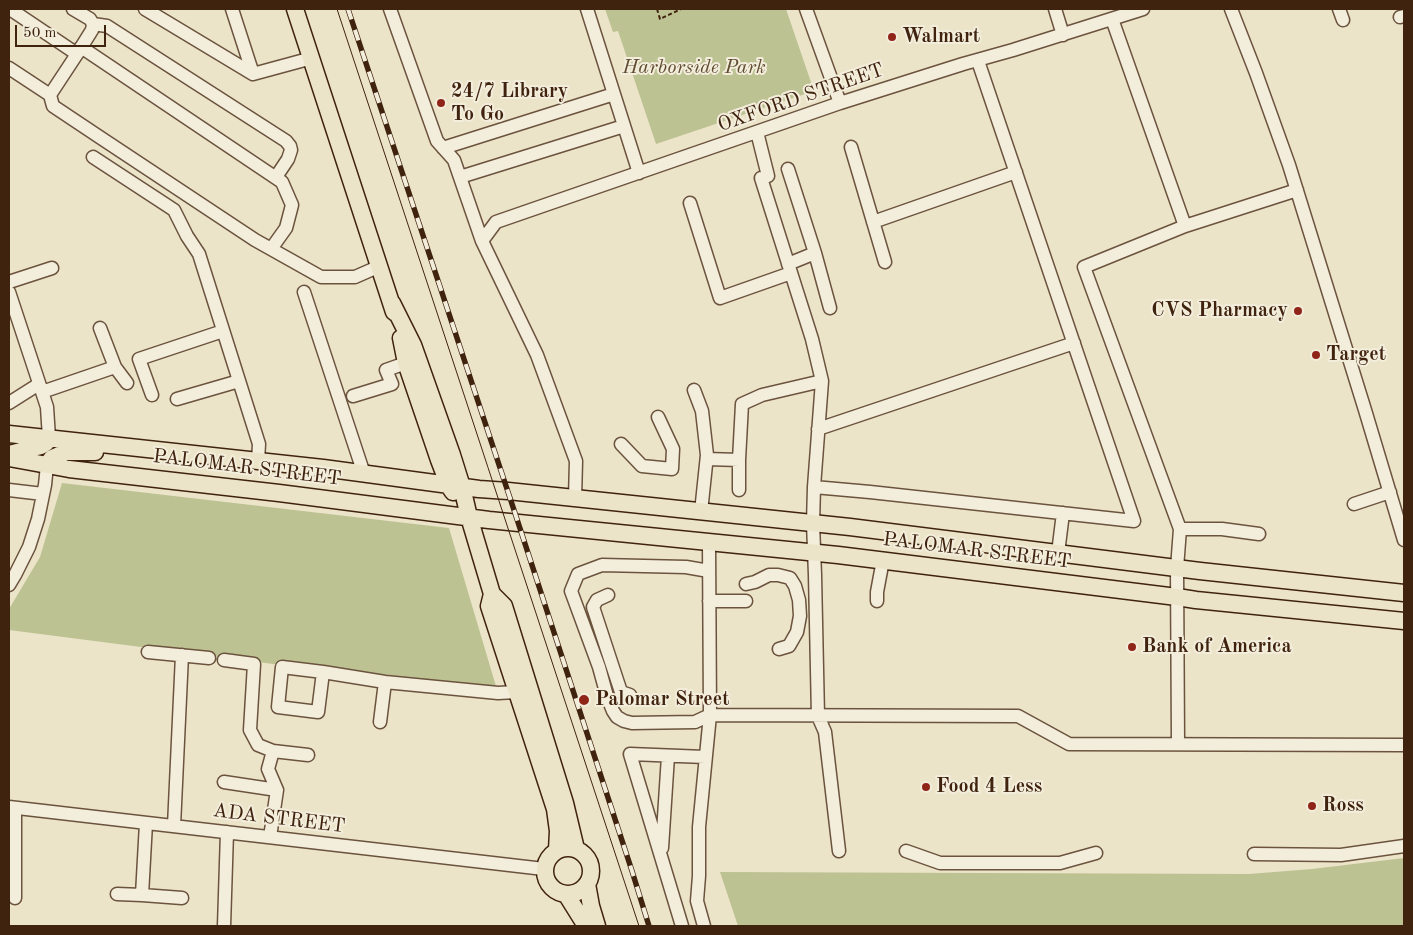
<!DOCTYPE html>
<html>
<head>
<meta charset="utf-8">
<style>
  body { margin:0 }
  #map { position:relative; width:1413px; height:935px; overflow:hidden; background:#ece4c9; font-family:"Old Standard TT",serif }
  canvas { display:block }
  .frame { position:absolute; inset:0; border:10px solid #40230f; pointer-events:none }
  .scale { position:absolute; left:15px; top:25px; width:91px; height:22px; box-sizing:border-box; border:2px solid #40230f; border-top:0; padding-left:6px; font-size:15px; line-height:18px; white-space:nowrap; color:#40230f; -webkit-text-stroke:4px #f3eddc; paint-order:stroke }
</style>
</head>
<body>
<div id="map">
<canvas width="1413" height="935"></canvas>
<div class="frame"></div>
<div class="scale">50 m</div>
</div>
<script>
const g = document.querySelector('canvas').getContext('2d');
g.lineJoin = 'round';
function paint(path, color) { g.fillStyle = color; g.fill(path, 'evenodd'); }
const toPath = rows => new Path2D(rows.map(r => 'M' + r).join(''));
function trace(path, color, width, dash) { g.strokeStyle = color; g.lineWidth = width; g.lineCap = dash ? 'butt' : 'round'; g.setLineDash(dash || []); g.stroke(path); }
function drawText(font, color, halo, rows, align = 'center') {
  g.font = font + ' "Old Standard TT",serif'; g.lineWidth = 4; g.setLineDash([]); g.textBaseline = 'middle'; g.strokeStyle = halo; g.fillStyle = color; for (const [text, x, y, turn = 0] of rows) {
    g.save(); g.translate(x, y); g.rotate((+turn || 0) * Math.PI / 180); g.textAlign = isNaN(turn) ? turn : align; if (halo) g.strokeText(text, 0, 0); g.fillText(text, 0, 0); g.restore();
  }
}
paint(toPath([
  [605,9,786,9,814,91,656,144,618,31,613,32],
  [62,483,449,528,498,693,9,630,9,609,40,557],
  [1404,858,1404,926,738,926,720,872,1249,874,1312,869]
]), '#bdc293');
const minor = toPath([
  [10,9,77,54],
  [145,9,253,74,312,58],
  [232,9,253,74],
  [390,9,437,141,454,160,482,241,537,355,576,461,575,498],
  [587,9,639,173],
  [806,9,840,103],
  [1055,9,1063,35],
  [1231,9,1256,73,1289,165,1365,410,1404,540],
  [1339,9,1343,20],
  [1400,17,1404,16],
  [1112,19,1185,226],
  [93,24,107,26,286,141,290,146,291,150,288,159,276,177],
  [81,47,282,182,292,205,286,228,271,249],
  [9,68,50,95,53,106,101,138,255,240,321,277,355,277,380,266],
  [50,95,77,54,92,30,93,24,90,19,73,9],
  [757,132,768,176],
  [851,147,885,262],
  [443,148,614,94],
  [93,157,174,210,187,236,199,254,259,444,258,461],
  [788,169,815,253],
  [460,177,624,126],
  [761,178,812,339,822,381],
  [690,203,720,298,791,273],
  [873,222,1016,172],
  [482,241,496,222,840,103,963,64,1013,50,1143,9],
  [788,264,815,253,830,308],
  [9,282,52,268],
  [9,292,47,407,49,438],
  [304,292,364,474],
  [115,367,127,383],
  [694,390,702,411,707,455,701,512],
  [42,392,115,367,100,328],
  [152,395,139,359,223,331],
  [353,396,392,384,386,370,406,363],
  [177,399,239,381],
  [9,403,39,384],
  [818,429,1074,343],
  [621,444,642,466,672,469,673,449,658,417],
  [707,459,739,460,739,490],
  [739,460,742,404,762,395,822,381,814,487,813,523,815,575,818,716,825,732,839,851],
  [814,487,870,492,1134,521,978,61],
  [9,490,43,494],
  [1354,504,1390,492],
  [1259,534,1222,529,1180,529,1084,267,1185,226,1297,190],
  [1058,553,1063,513],
  [709,571,686,567,602,565,578,574,571,591,599,667,607,696,613,711,617,717,624,721,632,723,695,722,710,715,1018,716,1069,744,1404,745],
  [746,584,755,582,769,575,778,575,790,578,795,586,799,600,800,616,797,632,789,646,779,649],
  [9,585,15,575,29,547,38,519,45,485,47,465],
  [608,595,597,600,593,607,621,692,630,695],
  [709,601,746,601],
  [877,601,877,592,883,560],
  [148,652,209,658],
  [224,660,254,664,250,730,258,745,273,751],
  [323,672,318,712,278,707,282,667,323,672,385,682,498,693,516,692],
  [380,722,385,682],
  [1178,744,1177,568,1180,529],
  [224,782,277,790,270,837],
  [277,790,268,769,273,751,308,755],
  [9,807,544,869],
  [146,823,142,895,182,898],
  [174,826,182,655],
  [662,848,668,756],
  [906,851,940,863,1060,863,1096,853],
  [1254,854,1341,855,1404,846],
  [117,894,142,895],
  [15,898,15,808],
  [224,926,227,832],
  [682,926,630,754,705,757],
  [704,926,697,901,699,876,699,827,710,715,709,542]
]);
const major = toPath([
  [295,9,394,312],
  [392,303,413,345,452,455,462,487,469,517,492,594,504,606,565,803,576,849],
  [401,338,406,363,439,460,449,486,453,492],
  [9,434,323,468,479,489,508,491,850,527,1200,571,1404,593],
  [9,454,41,446,46,443,49,438],
  [9,458,69,469,279,493,489,520,838,555,1177,597,1196,600,1404,621],
  [47,465,52,458,66,452,95,452],
  [492,594,489,606,555,809,558,831,557,850],
  '545 871a23 23 0 1 1 46 0a23 23 0 1 1-46 0Z',
  [587,884,591,906,597,926],
  [566,894,586,926]
]);
trace(minor, '#6b533e', 15);
trace(major, '#40230f', 19);
trace(toPath([
  [657,9,660,19,681,9]
]), '#40230f', 2, [4, 2.5]);
trace(minor, '#f3eddc', 12);
trace(major, '#ece4c9', 16);
trace(toPath([
  [337,9,639,926]
]), '#40230f', 1);
const rail = toPath([
  [348,9,513,507,632,871,649,926]
]);
trace(rail, '#40230f', 5.5);
trace(rail, '#f3eddc', 4, [11]);
for (const [x, y, r, color] of [
  [892,37,5,"#8f2418"],
  [441,103,5,"#8f2418"],
  [1298,311,5,"#8f2418"],
  [1316,355,5,"#8f2418"],
  [1132,647,5,"#8f2418"],
  [584,700,6,"#8f2418"],
  [926,787,5,"#8f2418"],
  [1312,806,5,"#8f2418"]
]) { const dot = new Path2D(); dot.arc(x, y, r, 0, 2 * Math.PI); g.fillStyle = color; g.fill(dot); trace(dot, '#f3eddc', 2); }
drawText('bold 20px', '#40230f', '#f3eddc', [
  ["Walmart",902,37],
  ["24/7 Library",451,92],
  ["To Go",451,115],
  ["CVS Pharmacy",1288,311,"right"],
  ["Target",1326,355],
  ["Bank of America",1142,647],
  ["Palomar Street",595,700],
  ["Food 4 Less",936,787],
  ["Ross",1322,806]
], 'left');
drawText('italic 20px', '#5f4b30', '#f3eddc', [
  ["Harborside Park",694,68]
]);
drawText('20px', '#40230f', '#f3eddc', [
  ["OXFORD STREET",801,98,-19],
  ["PALOMAR STREET",247,468,7],
  ["PALOMAR STREET",977,551,7],
  ["ADA STREET",279,819,7]
]);
</script>
</body>
</html>
